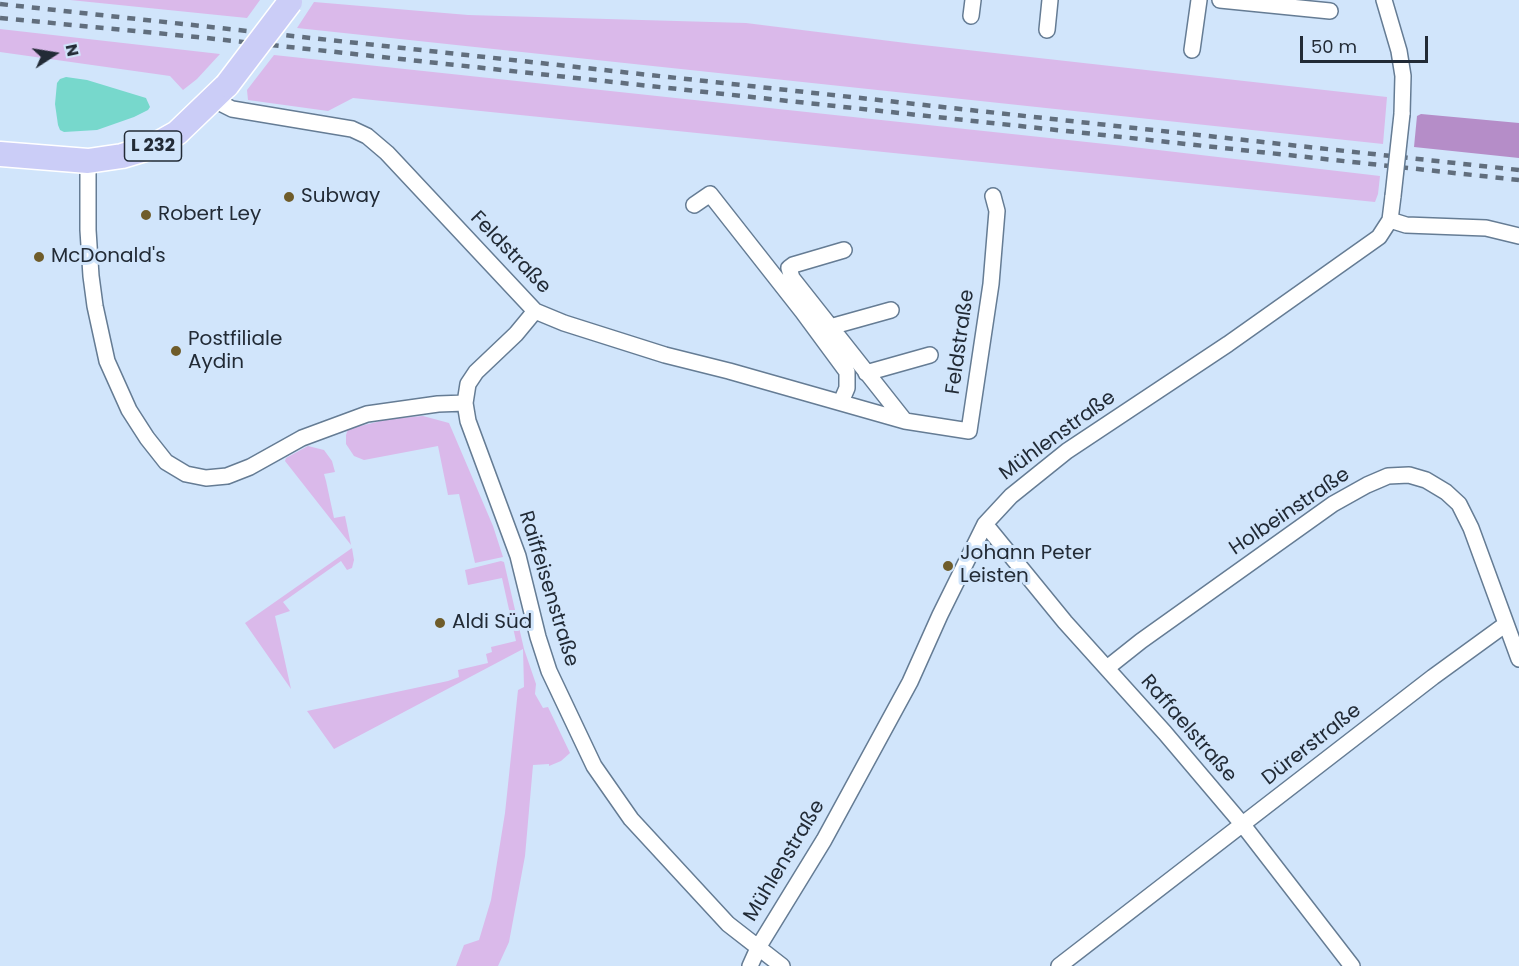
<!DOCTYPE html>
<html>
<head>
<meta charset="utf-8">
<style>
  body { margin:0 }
  #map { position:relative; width:1519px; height:966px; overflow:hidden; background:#d1e5fb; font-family:Poppins,sans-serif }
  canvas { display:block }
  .north { position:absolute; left:24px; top:24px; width:60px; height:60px; -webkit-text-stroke:4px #d1e5fb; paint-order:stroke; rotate:78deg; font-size:16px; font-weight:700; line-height:24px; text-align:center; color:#222b36 }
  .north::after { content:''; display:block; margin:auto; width:21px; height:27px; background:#222b36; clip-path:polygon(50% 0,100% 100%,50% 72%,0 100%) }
  .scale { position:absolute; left:1300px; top:36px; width:128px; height:27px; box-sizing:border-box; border:3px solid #222b36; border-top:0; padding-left:8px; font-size:18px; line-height:21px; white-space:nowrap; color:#222b36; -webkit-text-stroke:4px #d1e5fb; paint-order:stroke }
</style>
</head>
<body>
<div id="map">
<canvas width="1519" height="966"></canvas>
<div class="north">N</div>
<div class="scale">50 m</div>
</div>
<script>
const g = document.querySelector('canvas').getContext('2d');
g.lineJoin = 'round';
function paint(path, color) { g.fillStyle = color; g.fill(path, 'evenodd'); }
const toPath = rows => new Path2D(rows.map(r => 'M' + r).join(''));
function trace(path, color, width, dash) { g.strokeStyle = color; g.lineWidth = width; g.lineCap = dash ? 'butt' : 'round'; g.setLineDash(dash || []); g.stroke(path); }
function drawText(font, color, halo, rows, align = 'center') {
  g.font = font + ' Poppins,sans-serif'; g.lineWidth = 6; g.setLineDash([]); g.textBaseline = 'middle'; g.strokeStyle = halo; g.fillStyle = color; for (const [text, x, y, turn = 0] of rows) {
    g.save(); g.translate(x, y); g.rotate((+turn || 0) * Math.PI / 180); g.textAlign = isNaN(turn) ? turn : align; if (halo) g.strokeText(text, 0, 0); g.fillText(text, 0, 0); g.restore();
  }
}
paint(toPath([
  [70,0,260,0,247,18],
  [314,2,468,15,746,23,914,44,1387,97,1383,144,297,28],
  [0,29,220,54,197,79,183,90,170,76,0,52],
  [274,55,1124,146,1380,176,1378,194,1375,202,353,98,328,111,248,100,247,90],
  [423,416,449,423,493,526,503,557,475,563,459,494,448,495,438,446,364,460,354,456,346,444,346,435,348,429,389,419],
  [308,446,324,450,332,461,335,472,324,474,326,481,334,518,345,516,351,545,285,461,286,458],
  [352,548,354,560,352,568,347,570,341,561,283,602,290,611,275,616,291,689,245,623],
  [501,561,504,562,524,649,536,684,535,694,543,708,548,707,570,753,561,761,549,766,549,764,533,765,525,856,509,942,498,966,456,966,464,945,479,940,491,900,505,813,518,690,524,687,523,649,334,749,307,711,448,681,459,677,458,670,488,663,486,654,492,652,491,647,516,641,502,578,468,585,465,570]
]), '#dab9ea');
paint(toPath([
  [1421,114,1519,123,1519,158,1414,147,1417,116]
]), '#b58dc8');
paint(toPath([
  [66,77,87,80,146,98,150,107,148,110,134,117,97,130,64,132,60,130,58,125,55,104,57,83,60,79]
]), '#77d8cc');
const minor = toPath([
  [1220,0,1330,11],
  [1384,0,1399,51,1403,76,1402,114],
  [971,16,973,0],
  [1047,30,1050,0],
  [1192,50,1199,0],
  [214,100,232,109,352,129,367,136,387,153,535,311,564,323,665,355,729,371,905,421,969,431,991,284,997,211,993,196],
  [88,161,88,230,91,276,95,306,107,361,129,410,147,438,166,462,186,474,206,478,227,476,250,467,302,438,367,414,438,404,465,403],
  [694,205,710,194,802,311,847,372,847,388,841,402],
  [1390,220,1406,225,1486,228,1519,236],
  [844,250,793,265,789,268,792,278,905,421],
  [535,311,516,334,476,372,468,384,465,403,468,421,518,556,538,637,549,671,594,766,631,819,728,924,782,966],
  [830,327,891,310],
  [866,373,930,355],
  [985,524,1065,622,1165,733,1243,825,1352,966],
  [1107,668,1141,641,1333,504,1367,485,1388,476,1409,475,1426,480,1446,492,1459,504,1471,528,1519,659],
  [750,966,759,946,824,840,910,682,940,615,985,524,1011,496,1067,451,1228,344,1379,237,1390,220,1393,196],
  [1059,966,1433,677,1506,624]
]);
const primary = toPath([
  [0,154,88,161,122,156,152,147,177,133,227,85]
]);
trace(minor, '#657c94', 18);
trace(primary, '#fff', 27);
trace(minor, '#fff', 15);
trace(primary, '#cbcdf7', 24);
trace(toPath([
  [0,4,1519,170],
  [0,18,197,37,1519,180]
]), '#616e7d', 4.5, [8, 8]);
const minorBridge = toPath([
  [1393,196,1402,114]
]);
const primaryBridge = toPath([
  [227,85,290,2]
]);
trace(minorBridge, '#657c94', 18, []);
trace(primaryBridge, '#fff', 27, []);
trace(minorBridge, '#fff', 15);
trace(primaryBridge, '#cbcdf7', 24);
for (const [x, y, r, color] of [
  [289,197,6,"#6f5c2a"],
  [146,215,6,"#6f5c2a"],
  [39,257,6,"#6f5c2a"],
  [176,351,6,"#6f5c2a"],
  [948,566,6,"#6f5c2a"],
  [440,623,6,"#6f5c2a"]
]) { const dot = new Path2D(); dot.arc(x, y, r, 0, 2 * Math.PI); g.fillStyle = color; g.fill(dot); trace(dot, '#d1e5fb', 2); }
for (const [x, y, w] of [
  [153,146,57]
]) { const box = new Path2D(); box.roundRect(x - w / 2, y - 15, w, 30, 4.5); g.fillStyle = '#d1e5fb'; g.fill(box); trace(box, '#222b36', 1.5); }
drawText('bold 18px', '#222b36', null, [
  ["L 232",153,146]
]);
drawText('20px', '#222b36', '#d1e5fb', [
  ["Subway",301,197],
  ["Robert Ley",158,215],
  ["McDonald's",51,257],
  ["Postfiliale",188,340],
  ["Aydin",188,363],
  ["Johann Peter",960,554],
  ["Leisten",960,577],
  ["Aldi Süd",452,623]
], 'left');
drawText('20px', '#222b36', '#d1e5fb', [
  ["Feldstraße",510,253,46],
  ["Feldstraße",961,342,-82],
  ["Mühlenstraße",1058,436,-36],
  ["Holbeinstraße",1290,512,-34],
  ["Raiffeisenstraße",548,589,73],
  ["Raffaelstraße",1188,729,49],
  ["Dürerstraße",1312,745,-38],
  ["Mühlenstraße",785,861,-59]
]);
</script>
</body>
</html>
